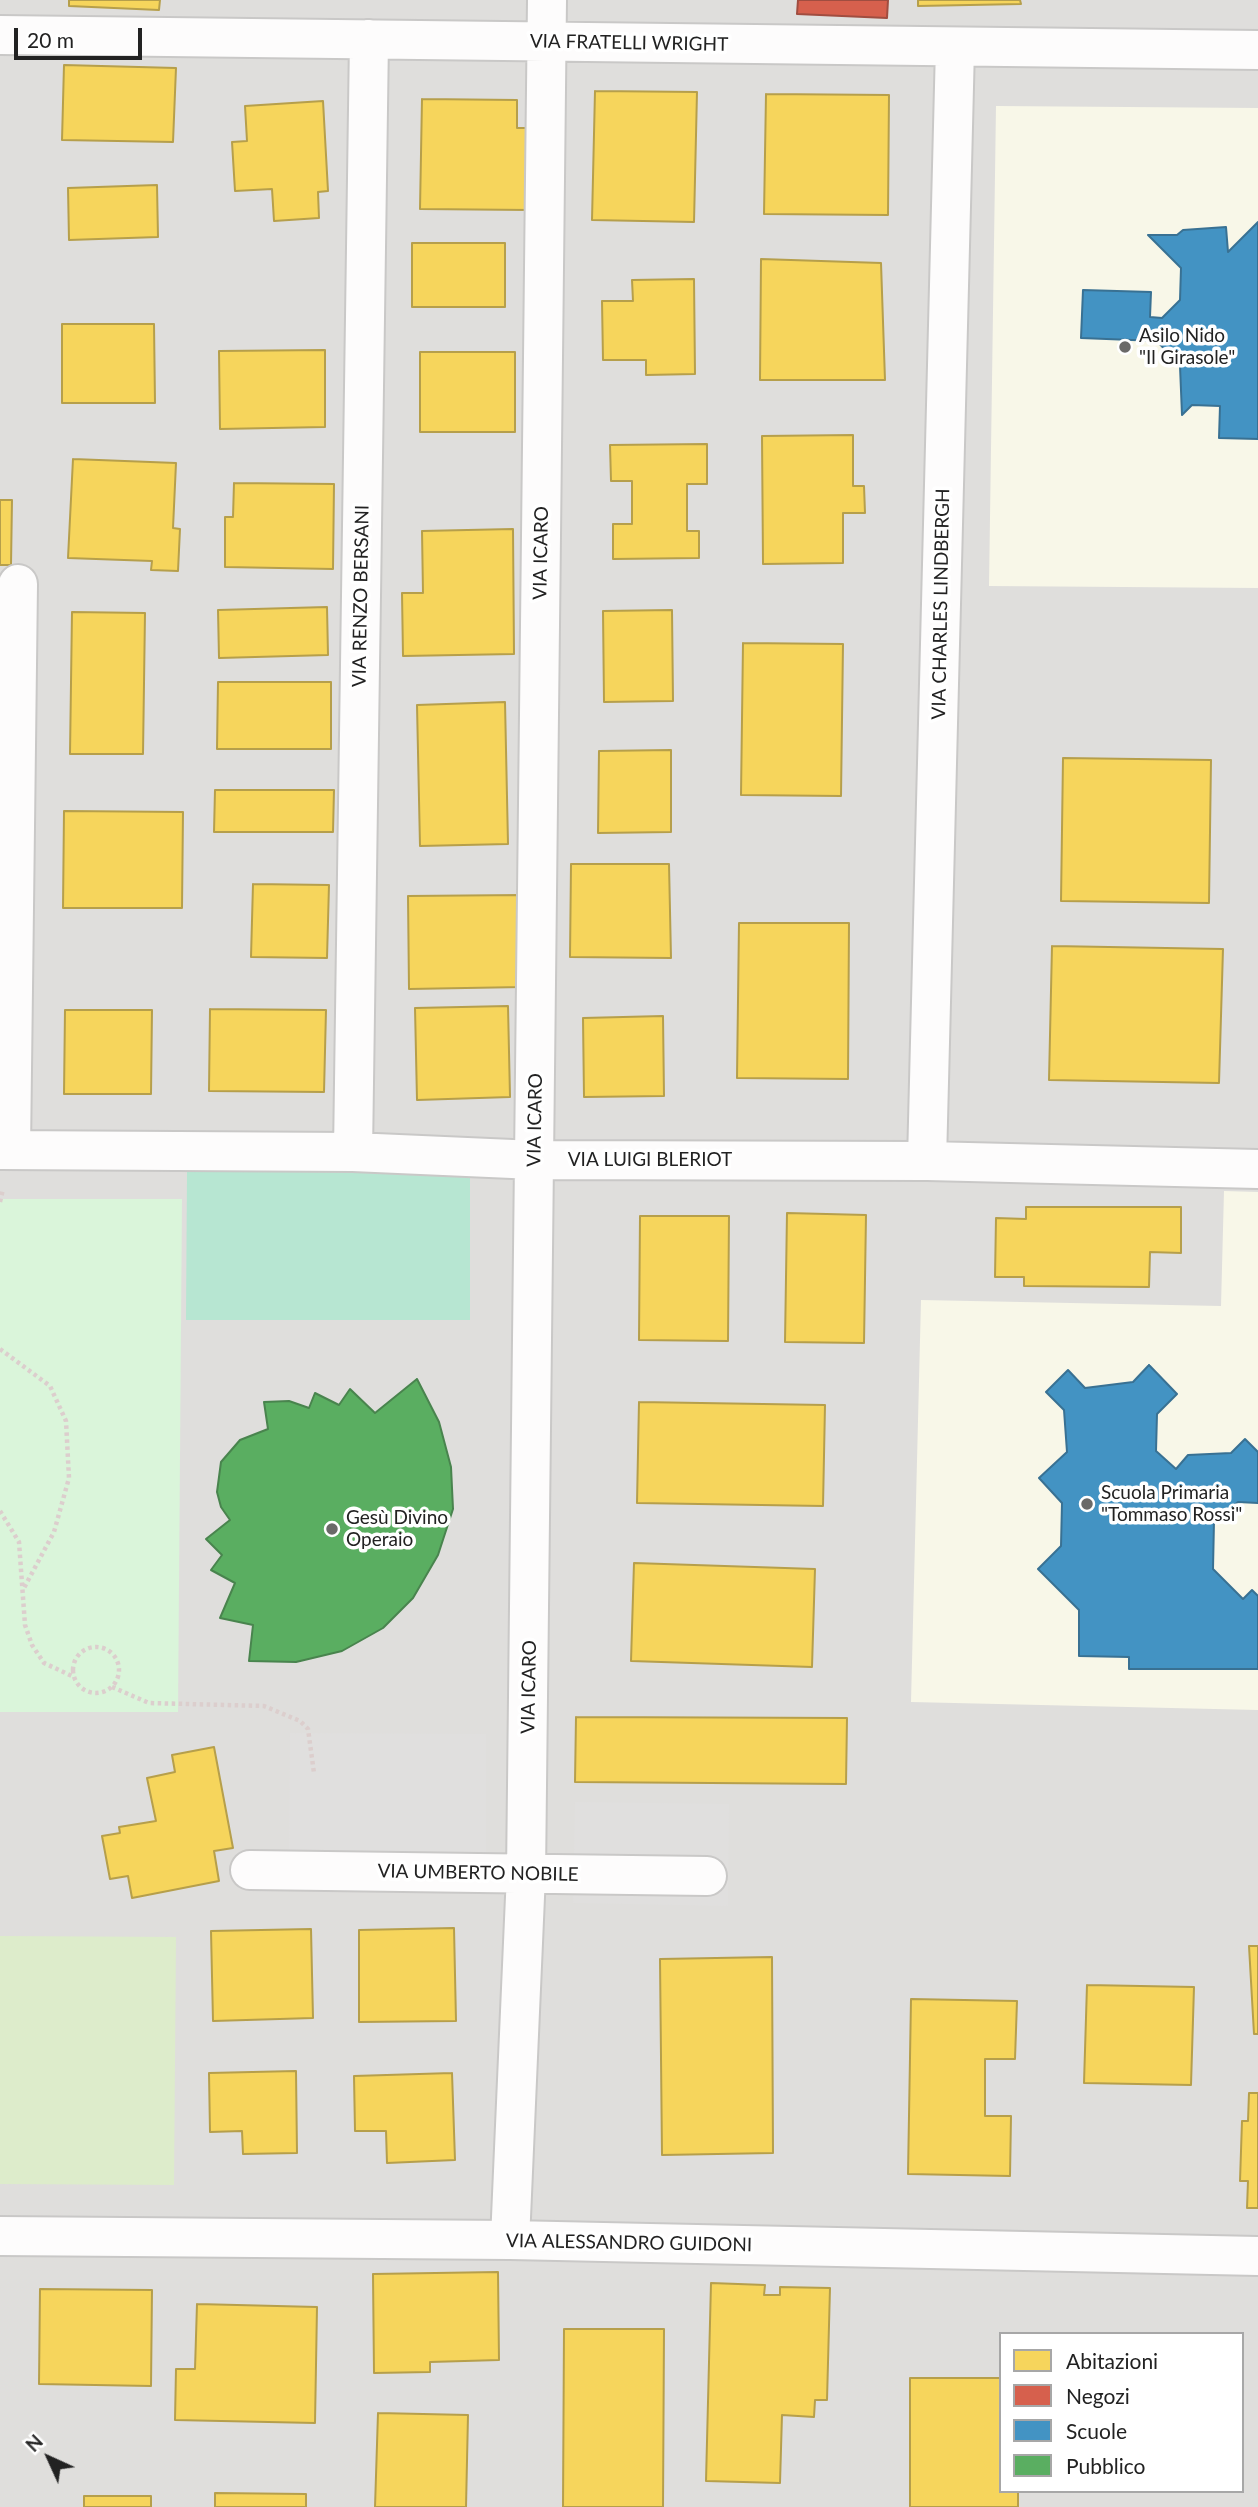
<!DOCTYPE html>
<html>
<head>
<meta charset="utf-8">
<style>
  body { margin:0 }
  #map { position:relative; width:1258px; height:2507px; overflow:hidden; background:#f0eeeb; font-family:Lato,sans-serif }
  canvas { display:block }
  .legend { position:absolute; left:999px; top:2332px; width:245px; height:161px; box-sizing:border-box; background:#fff; border:2px solid #a7a7a7; margin:0; padding:9px 12px; list-style:none; font-size:21px; color:#222 }
  .legend li { display:flex; align-items:center; gap:14px; height:35px }
  .legend b { width:35px; border:2px solid #a7a7a7 }
  .north { position:absolute; left:14px; top:2423px; width:70px; height:70px; -webkit-text-stroke:5px #fff; paint-order:stroke; rotate:315deg; font-size:19px; font-weight:700; line-height:28px; text-align:center; color:#222 }
  .north::after { content:''; display:block; margin:auto; width:24px; height:32px; background:#222; clip-path:polygon(50% 0,100% 100%,50% 72%,0 100%) }
  .scale { position:absolute; left:14px; top:28px; width:128px; height:32px; box-sizing:border-box; border:4px solid #222; border-top:0; padding-left:9px; font-size:21px; line-height:24px; white-space:nowrap; color:#222; -webkit-text-stroke:5px #fff; paint-order:stroke }
</style>
</head>
<body>
<div id="map">
<canvas width="1258" height="2507"></canvas>
<ul class="legend">
<li><b style="height:19px;background:#f6d55c"></b>Abitazioni</li>
<li><b style="height:19px;background:#d6604d"></b>Negozi</li>
<li><b style="height:19px;background:#4393c3"></b>Scuole</li>
<li><b style="height:19px;background:#5aae61"></b>Pubblico</li>
</ul>
<div class="north">N</div>
<div class="scale">20 m</div>
</div>
<script>
const g = document.querySelector('canvas').getContext('2d');
g.lineJoin = 'round';
function paint(path, color) { g.fillStyle = color; g.fill(path, 'evenodd'); }
const toPath = rows => new Path2D(rows.map(r => 'M' + r).join(''));
function trace(path, color, width, dash) { g.strokeStyle = color; g.lineWidth = width; g.lineCap = dash ? 'butt' : 'round'; g.setLineDash(dash || []); g.stroke(path); }
function drawText(font, color, halo, rows, align = 'center') {
  g.font = font + ' Lato,sans-serif'; g.lineWidth = 7; g.setLineDash([]); g.textBaseline = 'middle'; g.strokeStyle = halo; g.fillStyle = color; for (const [text, x, y, turn = 0] of rows) {
    g.save(); g.translate(x, y); g.rotate((+turn || 0) * Math.PI / 180); g.textAlign = isNaN(turn) ? turn : align; if (halo) g.strokeText(text, 0, 0); g.fillText(text, 0, 0); g.restore();
  }
}
paint(toPath([
  [0,0,1258,0,1258,2507,0,2507],
  [1001,2334,1242,2334,1242,2491,1001,2491]
]), '#dfdedc');
paint(toPath([
  [996,106,1258,108,1258,588,989,586],
  [1224,1191,1258,1192,1258,1710,911,1702,921,1300,1221,1306]
]), '#f8f7e8');
paint(toPath([
  [0,1936,176,1937,174,2185,0,2184]
]), '#ddeccb');
paint(toPath([
  [0,1199,182,1199,178,1712,0,1712]
]), '#daf5da');
paint(toPath([
  [187,1170,470,1170,470,1320,186,1320]
]), '#b7e6d2');
paint(toPath([
  [290,1733,486,1734,486,1853,289,1853],
  [575,1802,729,1804,728,1906,573,1903]
]), '#e0dfde');
const homes = toPath([
  [69,0,160,0,159,10,69,6,69,0],
  [918,0,1020,0,1021,4,918,6,918,0],
  [64,65,176,68,173,142,62,140,64,65],
  [595,91,697,92,694,222,592,220,595,91],
  [766,94,889,95,888,215,764,214,766,94],
  [422,99,517,100,517,128,530,128,529,210,420,209,422,99],
  [323,101,328,191,318,192,319,218,274,221,272,189,235,191,232,142,247,141,245,106,323,101],
  [157,185,158,237,69,240,68,188,157,185],
  [412,243,505,243,505,307,412,307,412,243],
  [761,259,881,263,885,380,760,380,761,259],
  [694,279,695,374,646,375,646,360,603,360,602,301,633,301,632,280,694,279],
  [62,324,154,324,155,403,62,403,62,324],
  [325,350,325,427,220,429,219,351,325,350],
  [420,352,515,352,515,432,420,432,420,352],
  [853,435,853,486,864,486,865,513,843,513,843,563,763,564,762,436,853,435],
  [707,444,707,484,687,484,687,531,699,531,699,558,613,559,613,524,632,524,632,481,611,481,610,445,707,444],
  [73,459,176,463,173,528,180,529,178,571,151,570,152,561,68,558,73,459],
  [234,483,334,484,333,569,225,567,225,517,233,517,234,483],
  [0,500,12,500,11,565,0,565,0,500],
  [513,529,514,654,403,656,402,593,423,593,422,531,513,529],
  [327,607,328,655,219,658,218,610,327,607],
  [672,610,673,701,604,702,603,611,672,610],
  [72,612,145,613,143,754,70,754,72,612],
  [743,643,843,644,841,796,741,795,743,643],
  [218,682,331,682,331,749,217,749,218,682],
  [505,702,508,844,420,846,417,705,505,702],
  [671,750,671,832,598,833,599,751,671,750],
  [1063,758,1211,760,1209,903,1061,901,1063,758],
  [215,790,334,790,333,832,214,832,215,790],
  [64,811,183,812,182,908,63,908,64,811],
  [571,864,669,864,671,958,570,957,571,864],
  [253,884,329,885,327,958,251,957,253,884],
  [523,895,523,987,409,989,408,896,523,895],
  [739,923,849,923,848,1079,737,1078,739,923],
  [1052,946,1223,949,1219,1083,1049,1080,1052,946],
  [508,1006,510,1097,417,1100,415,1008,508,1006],
  [210,1009,326,1010,324,1092,209,1091,210,1009],
  [65,1010,152,1010,151,1094,64,1094,65,1010],
  [663,1016,664,1096,584,1097,583,1018,663,1016],
  [1026,1207,1181,1207,1181,1253,1150,1252,1149,1287,1024,1286,1024,1277,995,1277,996,1218,1026,1219,1026,1207],
  [787,1213,866,1215,864,1343,785,1342,787,1213],
  [640,1216,729,1216,728,1341,639,1340,640,1216],
  [639,1402,825,1405,823,1506,637,1503,639,1402],
  [634,1563,815,1569,812,1667,631,1661,634,1563],
  [576,1717,847,1718,846,1784,575,1782,576,1717],
  [214,1747,233,1848,214,1851,219,1881,132,1898,128,1876,110,1879,102,1836,120,1833,119,1827,156,1821,147,1778,175,1772,172,1755,214,1747],
  [454,1928,456,2021,359,2022,359,1930,454,1928],
  [311,1929,313,2018,213,2021,211,1931,311,1929],
  [1249,1946,1258,1946,1258,2034,1254,2034,1249,1946],
  [772,1957,773,2153,662,2155,660,1959,772,1957],
  [1087,1985,1194,1987,1191,2085,1084,2083,1087,1985],
  [911,1999,1017,2001,1015,2059,985,2059,985,2116,1011,2116,1010,2176,908,2174,911,1999],
  [296,2071,297,2153,243,2154,242,2131,210,2132,209,2073,296,2071],
  [452,2073,455,2160,387,2163,386,2131,355,2131,354,2076,452,2073],
  [1249,2093,1258,2093,1258,2208,1247,2208,1248,2181,1240,2181,1242,2121,1248,2121,1249,2093],
  [498,2272,499,2360,430,2362,430,2372,374,2373,373,2274,498,2272],
  [711,2283,765,2285,764,2295,780,2295,780,2287,830,2288,827,2400,815,2400,814,2417,782,2415,780,2483,706,2481,711,2283],
  [40,2289,152,2290,151,2386,39,2384,40,2289],
  [197,2304,317,2307,315,2423,175,2420,176,2369,195,2369,197,2304],
  [564,2329,664,2329,663,2507,563,2507,564,2329],
  [910,2378,1001,2378,1001,2491,1018,2491,1018,2507,910,2507,910,2378],
  [378,2413,468,2415,466,2507,375,2507,378,2413],
  [215,2493,306,2494,306,2507,215,2507,215,2493],
  [84,2496,151,2496,151,2507,84,2507,84,2496]
]);
paint(homes, '#f6d55c');
trace(homes, '#b69f4b', 2);
const shops = toPath([
  [798,0,888,0,887,18,797,14,798,0]
]);
paint(shops, '#d6604d');
trace(shops, '#a04d40', 2);
const schools = toPath([
  [1258,222,1258,439,1219,438,1220,406,1192,405,1182,415,1180,366,1157,341,1081,338,1083,290,1151,292,1150,317,1162,318,1180,300,1181,268,1148,235,1177,235,1183,230,1226,227,1228,252,1258,222],
  [1149,1365,1177,1394,1157,1414,1156,1451,1176,1469,1188,1455,1231,1453,1245,1439,1258,1452,1258,1503,1238,1502,1214,1521,1213,1569,1243,1599,1252,1590,1258,1596,1258,1669,1129,1669,1129,1657,1079,1656,1079,1610,1038,1569,1061,1546,1062,1503,1039,1478,1067,1452,1064,1410,1046,1392,1068,1370,1085,1388,1133,1382,1149,1365]
]);
paint(schools, '#4393c3');
trace(schools, '#397193', 2);
const public = toPath([
  [417,1379,439,1422,451,1467,453,1509,438,1555,413,1598,383,1628,342,1651,296,1662,249,1661,253,1625,220,1618,235,1583,211,1570,222,1555,206,1539,230,1520,221,1507,217,1492,221,1462,240,1440,268,1429,264,1402,289,1401,309,1408,315,1393,339,1405,350,1389,375,1413,417,1379]
]);
paint(public, '#5aae61');
trace(public, '#49844e', 2);
const minor = toPath([
  [0,35,1258,50],
  [0,1150,353,1152,535,1160,927,1161,1258,1169],
  [11,1150,18,584],
  [353,1152,369,39],
  [927,1161,955,47],
  [250,1870,707,1876],
  [0,2236,510,2240,1258,2256],
  [510,2240,526,1874,547,0]
]);
trace(minor, '#c9c8c7', 42);
trace(toPath([
  [0,1202,3,1189],
  [0,1349,50,1386,66,1421,69,1478,54,1532,24,1588],
  [0,1511,19,1542,25,1625,32,1645,44,1663,74,1677],
  '73 1670a23 23 0 1 1 46 0a23 23 0 1 1-46 0Z',
  [112,1687,149,1703,264,1706,300,1721,308,1729,314,1773]
]), '#dccecd', 4.5, [3.5, 3.5]);
trace(minor, '#fdfcfc', 38);
for (const [x, y, r, color] of [
  [1125,347,7,"#6a6968"],
  [1087,1504,7,"#6a6968"],
  [332,1529,7,"#6a6968"]
]) { const dot = new Path2D(); dot.arc(x, y, r, 0, 2 * Math.PI); g.fillStyle = color; g.fill(dot); trace(dot, '#fff', 2.5); }
drawText('19px', '#222', '#fff', [
  ["VIA FRATELLI WRIGHT",629,43,1],
  ["VIA ICARO",541,553,-89],
  ["VIA RENZO BERSANI",361,596,-89],
  ["VIA CHARLES LINDBERGH",941,604,-89],
  ["VIA ICARO",535,1120,-89],
  ["VIA LUIGI BLERIOT",650,1160],
  ["VIA ICARO",529,1687,-89],
  ["VIA UMBERTO NOBILE",478,1873,1],
  ["VIA ALESSANDRO GUIDONI",629,2243,1]
]);
drawText('19px', '#222', '#fff', [
  ["Asilo Nido",1139,336],
  ["\"Il Girasole\"",1139,358],
  ["Scuola Primaria",1101,1493],
  ["\"Tommaso Rossi\"",1101,1515],
  ["Gesù Divino",346,1518],
  ["Operaio",346,1540]
], 'left');
</script>
</body>
</html>
